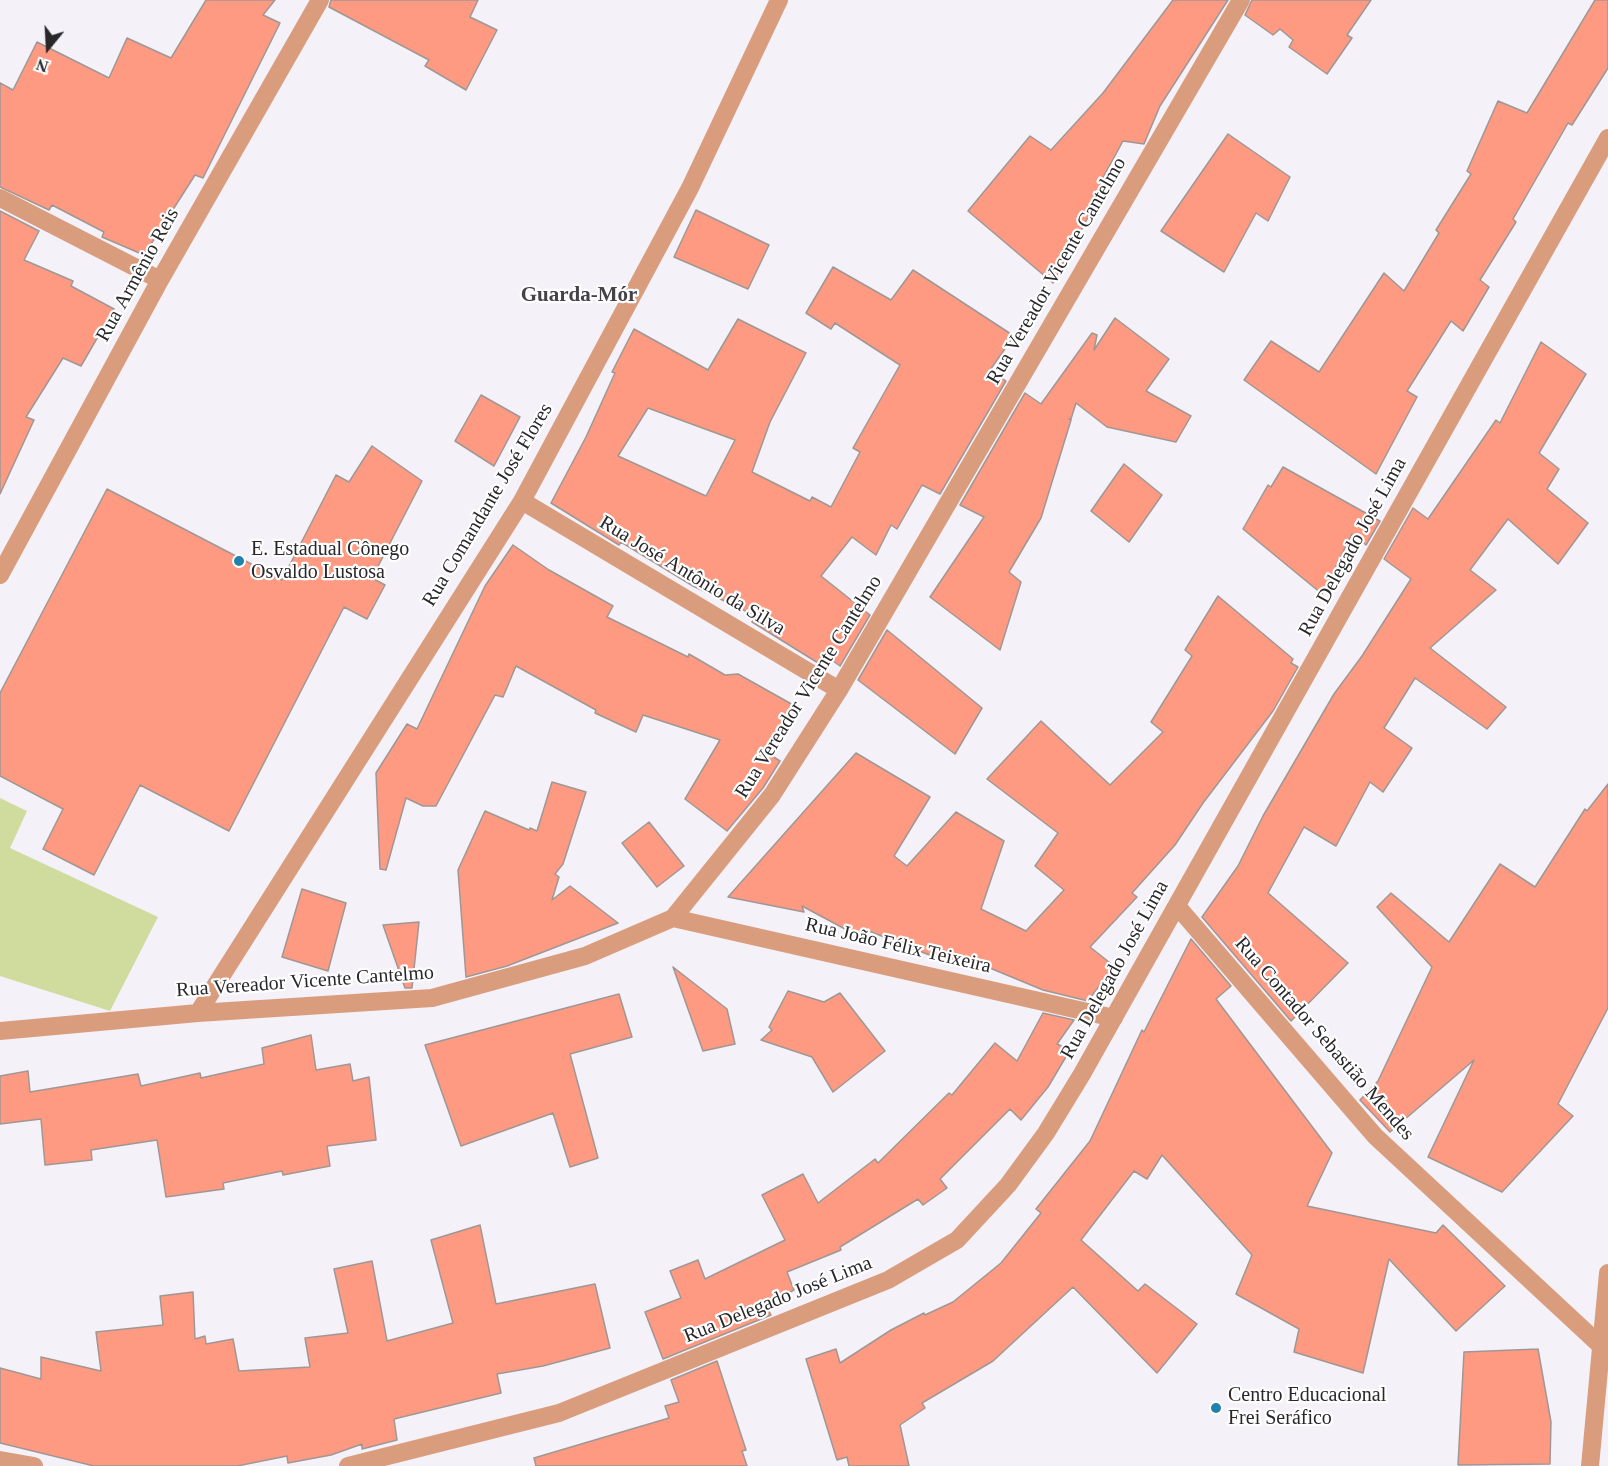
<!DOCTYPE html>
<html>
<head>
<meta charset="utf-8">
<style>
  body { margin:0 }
  #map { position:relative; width:1608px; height:1466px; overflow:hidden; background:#f4f1f9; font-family:Georgia,serif }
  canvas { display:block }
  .north { position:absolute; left:18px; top:18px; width:60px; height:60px; -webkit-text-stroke:4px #fff; paint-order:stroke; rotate:198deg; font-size:16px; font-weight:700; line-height:24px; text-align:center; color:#28272a }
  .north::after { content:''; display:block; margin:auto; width:21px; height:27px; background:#28272a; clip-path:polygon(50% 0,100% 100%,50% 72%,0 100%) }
</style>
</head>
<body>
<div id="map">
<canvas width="1608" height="1466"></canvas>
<div class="north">N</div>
</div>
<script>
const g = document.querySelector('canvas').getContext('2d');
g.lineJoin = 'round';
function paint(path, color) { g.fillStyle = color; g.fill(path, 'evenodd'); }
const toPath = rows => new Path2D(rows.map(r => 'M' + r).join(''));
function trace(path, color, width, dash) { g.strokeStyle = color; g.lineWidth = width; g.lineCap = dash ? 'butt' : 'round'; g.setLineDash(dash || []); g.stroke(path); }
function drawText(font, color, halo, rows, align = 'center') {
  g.font = font + ' Georgia,serif'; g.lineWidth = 4.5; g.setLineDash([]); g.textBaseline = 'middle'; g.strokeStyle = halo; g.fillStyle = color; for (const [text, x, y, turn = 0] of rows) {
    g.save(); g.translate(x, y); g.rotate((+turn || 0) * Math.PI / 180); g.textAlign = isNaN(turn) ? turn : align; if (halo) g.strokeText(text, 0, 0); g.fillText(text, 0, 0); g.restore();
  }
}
paint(toPath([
  [0,798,27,811,10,848,158,917,110,1011,0,976]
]), '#d0dc9e');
const building = toPath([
  [206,0,275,0,263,15,280,23,203,178,195,175,144,255,102,237,104,232,52,205,49,210,0,187,0,83,13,90,37,42,109,78,127,38,171,58,206,0],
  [331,0,478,0,470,17,497,30,466,90,425,66,429,60,329,7,331,0],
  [1173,0,1228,0,1160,106,1144,144,1123,141,1100,183,1111,190,1093,208,1053,283,968,211,1030,136,1051,150,1103,93,1173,0],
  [1252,0,1371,0,1347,35,1352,38,1327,74,1289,47,1293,40,1280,29,1273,35,1245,15,1252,0],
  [1595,0,1608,0,1608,68,1572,125,1568,123,1513,219,1516,222,1480,280,1489,287,1463,331,1451,321,1407,391,1417,397,1376,474,1244,380,1271,341,1319,372,1384,273,1404,291,1439,233,1436,230,1471,174,1467,171,1498,101,1527,113,1595,0],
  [1228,134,1290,177,1268,221,1256,213,1224,272,1161,231,1228,134],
  [696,210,769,245,748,289,674,257,696,210],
  [0,211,39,231,24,260,73,281,71,286,114,309,81,366,63,358,26,417,34,420,0,494,0,211],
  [833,267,891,300,913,270,1014,336,990,370,1006,381,940,494,922,485,897,529,891,525,876,555,852,537,821,576,870,615,840,666,829,658,823,666,752,622,756,616,693,586,621,542,619,545,551,503,586,437,615,373,612,372,634,329,708,370,738,319,806,353,770,422,752,472,810,501,812,497,831,507,860,452,853,448,900,365,835,323,831,329,806,313,833,267],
  [648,408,735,440,706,496,618,456,648,408],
  [1115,318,1169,359,1146,391,1191,416,1176,442,1107,427,1076,403,1071,419,1069,419,1071,420,1041,518,1009,572,1021,582,1000,650,930,597,984,517,960,505,1025,393,1041,404,1092,333,1097,335,1094,350,1115,318],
  [1541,342,1586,374,1539,453,1559,469,1547,489,1588,523,1558,564,1508,519,1470,570,1496,590,1430,648,1506,707,1487,729,1415,678,1384,728,1412,748,1383,792,1370,782,1336,846,1304,827,1268,893,1348,963,1291,1021,1202,917,1238,866,1263,816,1334,694,1362,656,1411,579,1384,559,1413,508,1428,519,1496,420,1500,423,1541,342],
  [481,395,520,417,494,466,455,441,481,395],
  [372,446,422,481,372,578,385,585,367,619,344,607,229,831,140,785,94,875,43,849,63,809,0,776,0,693,107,489,282,580,336,475,349,482,372,446],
  [1124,464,1162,495,1129,542,1091,511,1124,464],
  [1283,467,1380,521,1366,545,1352,534,1322,594,1243,529,1268,485,1271,487,1283,467],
  [513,545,549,570,613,606,607,617,688,657,689,654,725,675,738,674,795,706,794,708,798,711,772,756,780,761,763,788,727,831,685,799,720,740,643,715,636,732,595,713,596,710,516,666,503,697,495,695,436,806,423,806,406,798,386,870,380,869,376,773,407,724,417,729,485,586,513,545],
  [1218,596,1293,659,1291,663,1298,667,1273,711,1203,803,1175,845,1132,893,1137,897,1090,947,1114,966,1088,1001,1043,990,956,954,952,964,864,929,860,937,802,906,804,912,728,897,856,753,930,797,894,856,907,866,956,812,1004,841,981,909,1026,931,1064,890,1035,866,1058,833,987,779,1041,721,1110,785,1163,732,1151,722,1192,656,1185,650,1218,596],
  [887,630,982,708,955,754,858,680,887,630],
  [552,782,586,792,563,864,555,874,559,877,552,900,570,886,618,923,507,966,466,977,458,870,485,811,529,830,530,828,537,831,552,782],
  [1608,784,1608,1008,1558,1104,1573,1116,1502,1192,1428,1157,1474,1060,1390,1132,1360,1100,1378,1081,1432,967,1377,907,1391,893,1449,942,1500,864,1535,887,1585,809,1587,811,1608,784],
  [649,822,684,866,657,887,622,843,649,822],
  [302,889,346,903,328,971,282,957,302,889],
  [419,922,412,988,405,988,383,925,419,922],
  [1191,939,1231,986,1216,999,1332,1153,1307,1206,1436,1233,1443,1225,1505,1286,1456,1331,1389,1259,1363,1373,1294,1352,1299,1329,1236,1294,1252,1255,1162,1155,1147,1179,1134,1171,1081,1240,1138,1291,1145,1284,1197,1324,1157,1373,1073,1287,993,1361,922,1403,925,1408,900,1425,909,1466,849,1466,847,1457,837,1460,806,1359,836,1349,840,1363,891,1330,924,1313,925,1315,953,1302,1001,1263,1041,1213,1036,1209,1090,1141,1142,1030,1144,1032,1191,939],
  [673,967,727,1009,735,1044,703,1051,673,967],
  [788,991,824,1002,840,993,885,1051,833,1092,812,1057,761,1040,772,1030,769,1027,788,991],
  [619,994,632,1037,570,1054,598,1158,570,1167,553,1113,461,1146,425,1045,619,994],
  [1043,1013,1074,1020,1057,1044,1070,1050,1048,1087,1021,1120,1010,1109,940,1179,947,1188,923,1205,918,1199,840,1247,841,1250,787,1272,794,1290,766,1305,771,1315,663,1359,645,1312,681,1298,670,1271,698,1260,705,1279,785,1240,762,1195,803,1174,818,1203,875,1159,878,1163,949,1093,952,1095,995,1043,1017,1061,1043,1013],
  [311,1035,316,1070,350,1064,353,1081,369,1077,376,1140,327,1146,330,1166,283,1175,282,1171,223,1183,224,1189,166,1197,157,1140,91,1150,92,1160,45,1165,41,1119,0,1124,0,1076,28,1071,30,1092,138,1074,141,1086,200,1073,201,1078,264,1064,262,1048,311,1035],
  [480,1225,496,1304,595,1284,610,1348,543,1366,497,1374,501,1393,394,1419,397,1440,362,1449,362,1444,331,1455,288,1463,287,1456,237,1466,94,1466,0,1443,0,1368,41,1379,41,1357,101,1371,96,1332,163,1325,160,1296,193,1292,195,1339,205,1336,206,1344,233,1339,239,1371,310,1367,305,1338,348,1333,334,1269,372,1261,387,1341,453,1323,431,1240,480,1225],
  [1538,1349,1551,1422,1550,1464,1458,1465,1464,1352,1538,1349],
  [717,1361,746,1450,742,1451,747,1466,536,1466,534,1458,669,1418,665,1406,679,1402,671,1380,717,1361]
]);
paint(building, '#fd9a81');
trace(building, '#a09795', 1.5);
trace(toPath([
  [0,198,160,280],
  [522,501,839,690],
  [0,575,160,280,320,0],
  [1177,906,1375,1136,1601,1346],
  [673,918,1114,1018],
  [198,1013,522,501,690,188,779,0],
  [0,1031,198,1013,432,998,585,956,673,918,772,795,839,690,1241,0],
  [0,1460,34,1466],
  [348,1466,559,1413,888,1280,957,1240,1008,1185,1046,1133,1082,1074,1608,138],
  [1590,1466,1608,1273]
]), '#d99d7e', 18);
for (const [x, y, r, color] of [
  [239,561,6,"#2180ac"],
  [1216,1408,6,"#2180ac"]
]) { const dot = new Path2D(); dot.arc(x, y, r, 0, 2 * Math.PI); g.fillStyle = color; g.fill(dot); trace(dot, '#fff', 2); }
drawText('20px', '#28272a', '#fff', [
  ["Rua Vereador Vicente Cantelmo",1057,271,-60],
  ["Rua Armênio Reis",138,275,-61],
  ["Rua Comandante José Flores",488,505,-59],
  ["Rua Delegado José Lima",1353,547,-61],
  ["Rua José Antônio da Silva",692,576,31],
  ["Rua Vereador Vicente Cantelmo",809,687,-58],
  ["Rua João Félix Teixeira",898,946,13],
  ["Rua Delegado José Lima",1115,970,-61],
  ["Rua Vereador Vicente Cantelmo",305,982,-4],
  ["Rua Contador Sebastião Mendes",1324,1039,49],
  ["Rua Delegado José Lima",778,1300,-22]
]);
drawText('20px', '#28272a', '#fff', [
  ["E. Estadual Cônego",251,550],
  ["Osvaldo Lustosa",251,573],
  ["Centro Educacional",1228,1396],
  ["Frei Seráfico",1228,1419]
], 'left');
drawText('bold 21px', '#454248', '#fff', [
  ["Guarda-Mór",579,296]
]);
</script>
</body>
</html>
